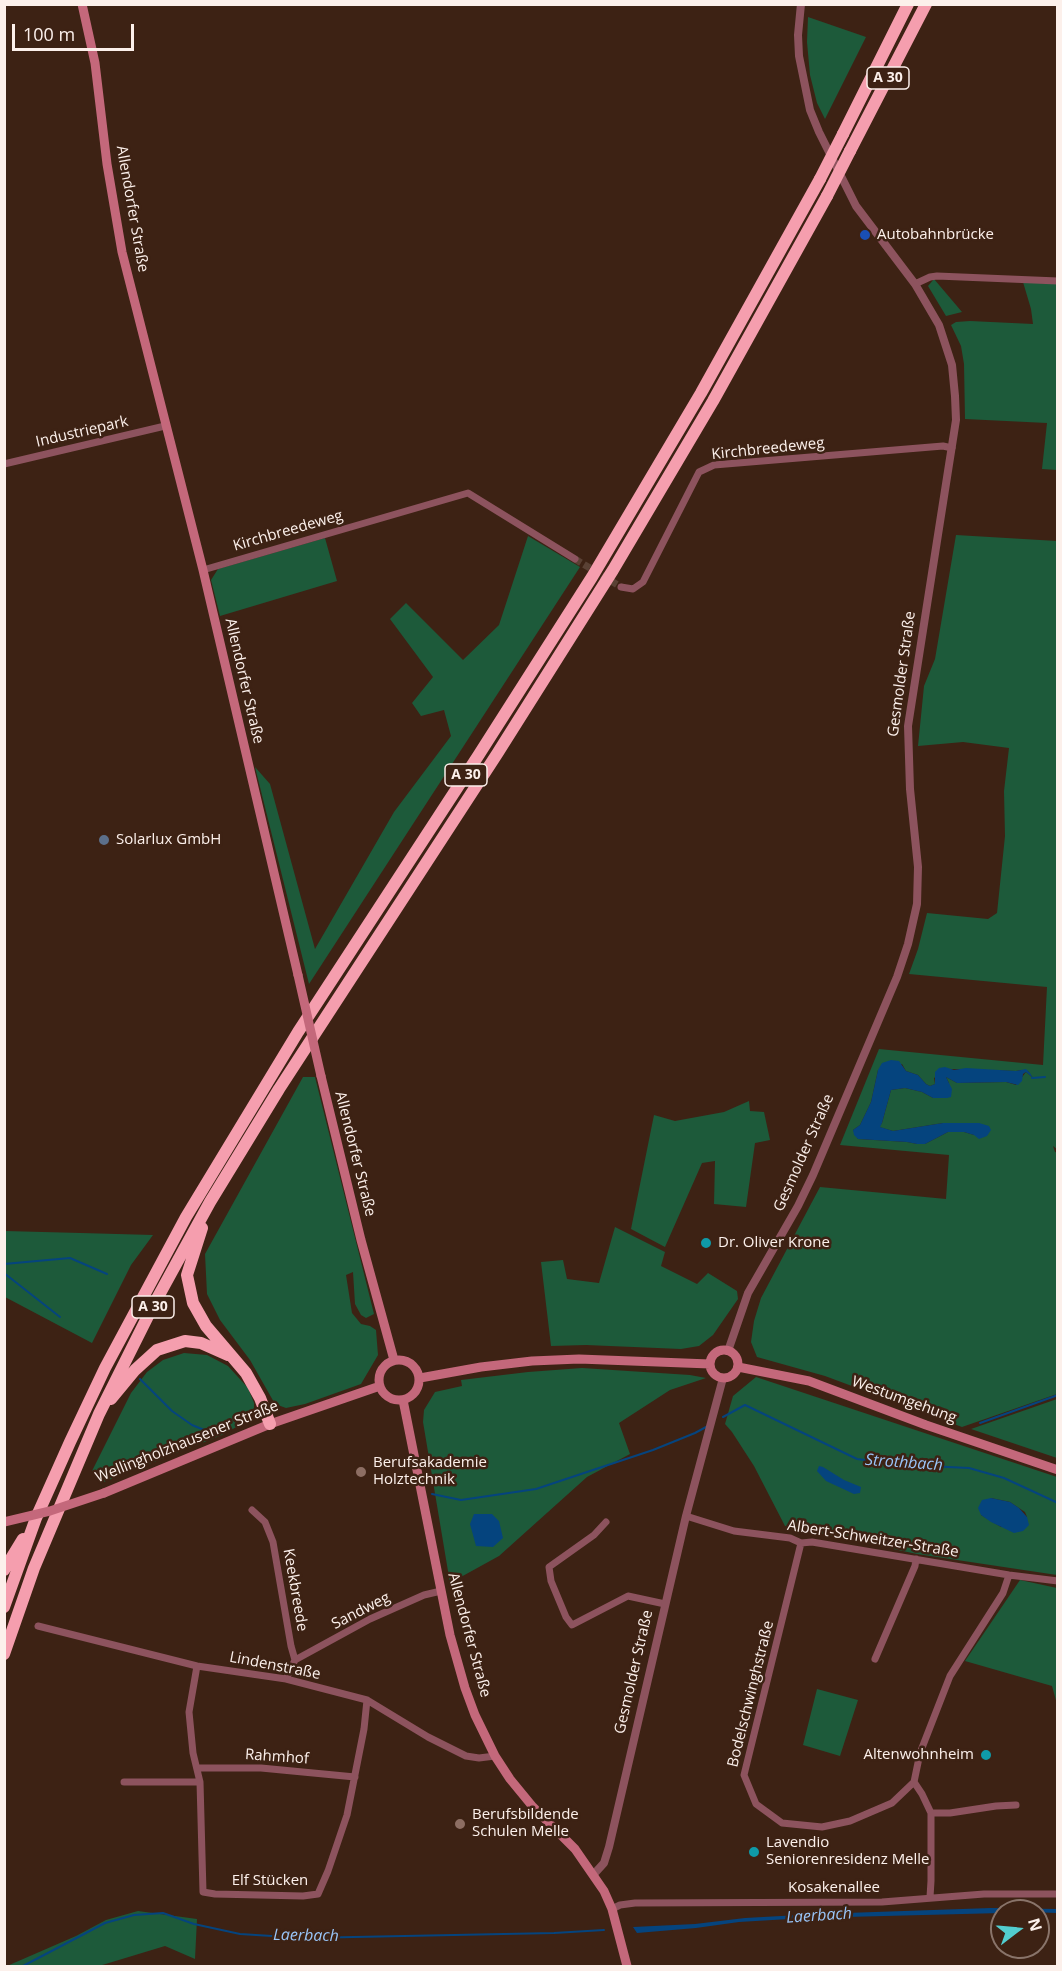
<!DOCTYPE html>
<html>
<head>
<meta charset="utf-8">
<style>
  body { margin:0 }
  #map { position:relative; width:1062px; height:1971px; overflow:hidden; background:#3d2214; font-family:"Open Sans",sans-serif }
  canvas { display:block }
  .frame { position:absolute; inset:0; border:6px solid #fcf0eb; pointer-events:none }
  .north { position:absolute; left:990px; top:1899px; width:60px; height:60px; box-sizing:border-box; background:#3d2214; border:2px solid #89746a; border-radius:50%; rotate:74deg; font-size:16px; font-weight:700; line-height:24px; text-align:center; color:#fcf0eb }
  .north::after { content:''; display:block; margin:auto; width:21px; height:27px; background:#52cdcf; clip-path:polygon(50% 0,100% 100%,50% 72%,0 100%) }
  .scale { position:absolute; left:12px; top:24px; width:122px; height:27px; box-sizing:border-box; border:3px solid #fcf0eb; border-top:0; padding-left:8px; font-size:18px; line-height:21px; white-space:nowrap; color:#fcf0eb; -webkit-text-stroke:4px #3d2214; paint-order:stroke }
</style>
</head>
<body>
<div id="map">
<canvas width="1062" height="1971"></canvas>
<div class="frame"></div>
<div class="north">N</div>
<div class="scale">100 m</div>
</div>
<script>
const g = document.querySelector('canvas').getContext('2d');
g.lineJoin = 'round';
function paint(path, color) { g.fillStyle = color; g.fill(path, 'evenodd'); }
const toPath = rows => new Path2D(rows.map(r => 'M' + r).join(''));
function trace(path, color, width, dash) { g.strokeStyle = color; g.lineWidth = width; g.lineCap = dash ? 'butt' : 'round'; g.setLineDash(dash || []); g.stroke(path); }
function drawText(font, color, halo, rows, align = 'center') {
  g.font = font + ' "Open Sans",sans-serif'; g.lineWidth = 5; g.setLineDash([]); g.textBaseline = 'middle'; g.strokeStyle = halo; g.fillStyle = color; for (const [text, x, y, turn = 0] of rows) {
    g.save(); g.translate(x, y); g.rotate((+turn || 0) * Math.PI / 180); g.textAlign = isNaN(turn) ? turn : align; if (halo) g.strokeText(text, 0, 0); g.fillText(text, 0, 0); g.restore();
  }
}
paint(toPath([
  [808,17,866,37,825,119,817,103,810,75,807,42],
  [934,279,962,312,946,316,928,286],
  [1023,282,1057,284,1057,470,1042,469,1047,423,965,419,964,364,961,346,951,325,956,322,970,321,1033,324,1031,309],
  [956,535,1057,541,1057,1149,1053,1146,1055,1152,1058,1153,1057,1394,962,1427,825,1376,757,1357,751,1342,754,1321,761,1298,820,1187,946,1199,949,1155,840,1145,879,1049,1043,1065,1047,987,909,974,918,949,927,913,988,919,997,913,1005,836,1004,791,1009,748,963,742,918,746,924,686,935,659],
  [902,1064,906,1071,918,1075,926,1084,930,1086,935,1084,934,1078,949,1069,958,1069,1016,1071,1021,1070,1028,1071,1033,1078,1026,1072,1016,1085,1006,1082,957,1083,946,1077,949,1083,933,1098,922,1092,905,1088,891,1090,882,1123,879,1127,893,1131,943,1123,979,1123,974,1135,964,1132,948,1132,925,1144,917,1144,907,1142,858,1139,853,1130,860,1125,871,1102,878,1070],
  [528,536,580,567,309,984,255,767,270,784,315,949,394,812,451,736,444,710,421,716,412,703,433,677,390,619,406,603,463,660,499,625],
  [325,538,337,581,220,616,211,580,218,569],
  [303,1077,315,1077,374,1314,366,1318,361,1315,355,1304,353,1272,346,1275,352,1313,361,1324,370,1326,376,1330,378,1355,361,1384,305,1404,286,1408,275,1404,250,1360,220,1320,207,1294,205,1254],
  [749,1101,750,1111,764,1112,770,1140,755,1143,746,1207,714,1204,715,1161,702,1163,665,1247,631,1229,654,1115,675,1121,724,1112],
  [615,1227,665,1252,661,1266,697,1284,708,1273,737,1291,738,1299,713,1335,699,1346,681,1349,586,1345,551,1346,541,1262,563,1260,567,1279,599,1283],
  [5,1231,81,1233,153,1235,131,1265,92,1343,5,1297],
  [184,1353,207,1355,228,1366,248,1388,254,1403,254,1409,249,1420,222,1435,101,1483,92,1471,131,1393,147,1372,163,1360],
  [582,1368,690,1375,706,1378,670,1390,619,1423,630,1454,587,1477,499,1556,450,1583,423,1422,424,1410,435,1392,462,1386,461,1380,528,1372],
  [756,1377,1057,1477,1057,1575,917,1554,785,1526,754,1466,732,1432,725,1424,733,1396],
  [991,1498,1010,1502,1025,1512,1027,1517,1001,1527,981,1515],
  [1057,1399,1057,1458,971,1429],
  [1020,1580,1057,1588,1057,1704,1052,1686,965,1661],
  [817,1689,858,1700,840,1756,803,1745],
  [138,1911,197,1919,195,1959,165,1946,99,1966,7,1966,76,1936,106,1920]
]), '#1d5a3a');
paint(toPath([
  [891,1060,899,1061,906,1071,918,1075,926,1084,930,1086,935,1084,935,1072,939,1068,945,1067,954,1070,966,1068,1016,1071,1026,1069,1030,1073,1033,1078,1026,1072,1023,1074,1022,1081,1018,1085,1006,1082,957,1083,946,1077,952,1089,951,1097,947,1098,933,1098,922,1092,905,1088,891,1090,882,1123,880,1127,893,1131,943,1123,979,1123,989,1126,991,1130,987,1136,979,1139,974,1135,964,1132,948,1132,925,1144,917,1144,907,1142,858,1139,854,1135,853,1130,860,1125,871,1102,878,1070,882,1063],
  [819,1466,823,1467,844,1480,861,1487,860,1493,854,1494,826,1481,817,1471],
  [991,1498,1010,1502,1019,1508,1027,1517,1029,1525,1023,1531,1014,1533,991,1522,981,1515,978,1508,982,1500],
  [474,1514,492,1514,499,1521,503,1538,493,1547,476,1546,470,1524],
  [991,1908,1057,1909,1057,1913,1002,1911,1002,1913,806,1918,739,1922,696,1928,637,1933,633,1927,695,1924,745,1918,817,1914]
]), '#05447e');
trace(toPath([
  [1032,1078,1045,1077],
  [4,1264,70,1258,107,1274],
  [4,1273,60,1317],
  [140,1379,172,1411,192,1425,209,1432],
  [723,1417,745,1405,857,1459,906,1465,969,1468,1004,1478,1058,1503],
  [980,1423,1058,1395],
  [432,1494,461,1500,536,1489,653,1450,695,1433,706,1427],
  [23,1966,105,1923,134,1915,163,1913,194,1924,240,1934,304,1938,554,1933,604,1930]
]), '#05447e', 2);
trace(toPath([
  [575,559,621,587]
]), '#5a4134', 7, [7, 3.5]);
trace(toPath([
  [915,284,930,277,937,276,1058,281],
  [4,464,165,426],
  [203,570,468,493,575,559],
  [621,587,633,589,643,582,699,472,714,465,943,446,952,448],
  [252,1510,265,1522,273,1542,291,1646,295,1660,286,1679],
  [686,1516,734,1531,790,1538,801,1543,812,1542,1009,1575,1058,1581],
  [606,1522,594,1535,549,1567,551,1581,566,1617,572,1625,628,1596,665,1604],
  [801,1543,744,1775,756,1804,782,1823,822,1827,850,1821,892,1803,914,1782,920,1753,950,1676,1003,1593,1009,1575],
  [38,1626,197,1666,286,1679,367,1700,428,1737,466,1756,479,1758,495,1756],
  [875,1659,915,1566,916,1559],
  [295,1660,370,1619,424,1595,441,1591],
  [197,1666,189,1712,193,1753,200,1782,203,1892,215,1894,303,1896,318,1894,328,1871,347,1815,364,1729,367,1700],
  [198,1768,261,1768,355,1777],
  [124,1782,200,1782],
  [914,1782,922,1794,931,1813,931,1881,930,1897],
  [931,1813,950,1813,996,1806,1016,1805],
  [612,1909,620,1905,635,1903,882,1902,984,1894,1058,1894]
]), '#8d535e', 7);
trace(toPath([
  [728,1351,748,1293,798,1206,813,1175,897,977,908,944,917,904,918,867,910,789,908,726,956,420,955,396,952,365,939,325,915,284,856,206,819,132,810,110,799,56,798,35,801,4],
  [594,1874,604,1863,609,1847,686,1516,723,1378]
]), '#8d535e', 8);
trace(toPath([
  [82,4,95,63,107,164,122,252,203,570,298,975],
  [321,1076,361,1240,394,1360],
  '710 1364a14 14 0 1 1 28 0a14 14 0 1 1-28 0Z',
  '379 1380a20 20 0 1 1 40 0a20 20 0 1 1-40 0Z',
  [738,1367,809,1381,926,1425,1058,1470],
  [420,1378,481,1367,532,1361,579,1359,710,1364],
  [403,1400,450,1635,465,1688,475,1715,495,1756,510,1779,533,1807,575,1849,604,1891,612,1909,627,1966],
  [104,1493,270,1424,380,1386]
]), '#c4687b', 9);
trace(toPath([
  [843,134,908,4],
  [850,151,926,4],
  [202,1228,187,1275,193,1303,206,1326,246,1373,260,1398,270,1424],
  [111,1399,135,1370,157,1350,185,1341,201,1343,228,1355],
  [4,1570,23,1539],
  [4,1607,36,1518,70,1442,105,1368,186,1217,298,1032,478,756,592,577,701,393,820,179],
  [4,1654,34,1568,99,1414,153,1306,210,1202,279,1089,497,754,613,570,713,401,827,196]
]), '#f59eae', 12);
trace(toPath([
  [298,975,321,1076],
  [4,1522,50,1511,104,1493]
]), '#c4687b', 9);
trace(toPath([
  [820,179,843,134],
  [827,196,850,151]
]), '#f59eae', 12);
for (const [x, y, r, color] of [
  [865,235,6,"#1a4fb4"],
  [104,840,6,"#5c6f8a"],
  [706,1243,6,"#0f9aa8"],
  [361,1472,6,"#8d6e63"],
  [986,1755,6,"#0f9aa8"],
  [460,1824,6,"#8d6e63"],
  [754,1852,6,"#0f9aa8"]
]) { const dot = new Path2D(); dot.arc(x, y, r, 0, 2 * Math.PI); g.fillStyle = color; g.fill(dot); trace(dot, '#3d2214', 2); }
for (const [x, y, w] of [
  [888,78,42],
  [466,775,42],
  [153,1307,42]
]) { const box = new Path2D(); box.roundRect(x - w / 2, y - 11, w, 22, 4.5); g.fillStyle = '#3d2214'; g.fill(box); trace(box, '#fcf0eb', 1.5); }
drawText('bold 14px', '#fcf0eb', null, [
  ["A 30",888,78],
  ["A 30",466,775],
  ["A 30",153,1307]
]);
drawText('15px', '#fcf0eb', '#3d2214', [
  ["Allendorfer Straße",132,209,80],
  ["Industriepark",82,432,-13],
  ["Kirchbreedeweg",768,449,-6],
  ["Kirchbreedeweg",288,531,-16],
  ["Gesmolder Straße",902,674,-82],
  ["Allendorfer Straße",244,681,77],
  ["Gesmolder Straße",804,1153,-66],
  ["Allendorfer Straße",355,1154,76],
  ["Westumgehung",904,1400,20],
  ["Wellingholzhausener Straße",187,1442,-22],
  ["Albert-Schweitzer-Straße",873,1539,9],
  ["Keekbreede",295,1590,80],
  ["Sandweg",361,1611,-27],
  ["Allendorfer Straße",469,1635,75],
  ["Lindenstraße",275,1666,11],
  ["Gesmolder Straße",634,1672,-77],
  ["Bodelschwinghstraße",751,1694,-76],
  ["Rahmhof",277,1757,4],
  ["Elf Stücken",270,1881],
  ["Kosakenallee",834,1888]
]);
drawText('15px', '#fcf0eb', '#3d2214', [
  ["Autobahnbrücke",877,235],
  ["Solarlux GmbH",116,840],
  ["Dr. Oliver Krone",718,1243],
  ["Berufsakademie",373,1463],
  ["Holztechnik",373,1480],
  ["Altenwohnheim",974,1755,"right"],
  ["Berufsbildende",472,1815],
  ["Schulen Melle",472,1832],
  ["Lavendio",766,1843],
  ["Seniorenresidenz Melle",766,1860]
], 'left');
drawText('italic 16px', '#99c5f8', '#3d2214', [
  ["Strothbach",904,1463,4],
  ["Laerbach",819,1916,-4],
  ["Laerbach",306,1936,1]
]);
</script>
</body>
</html>
